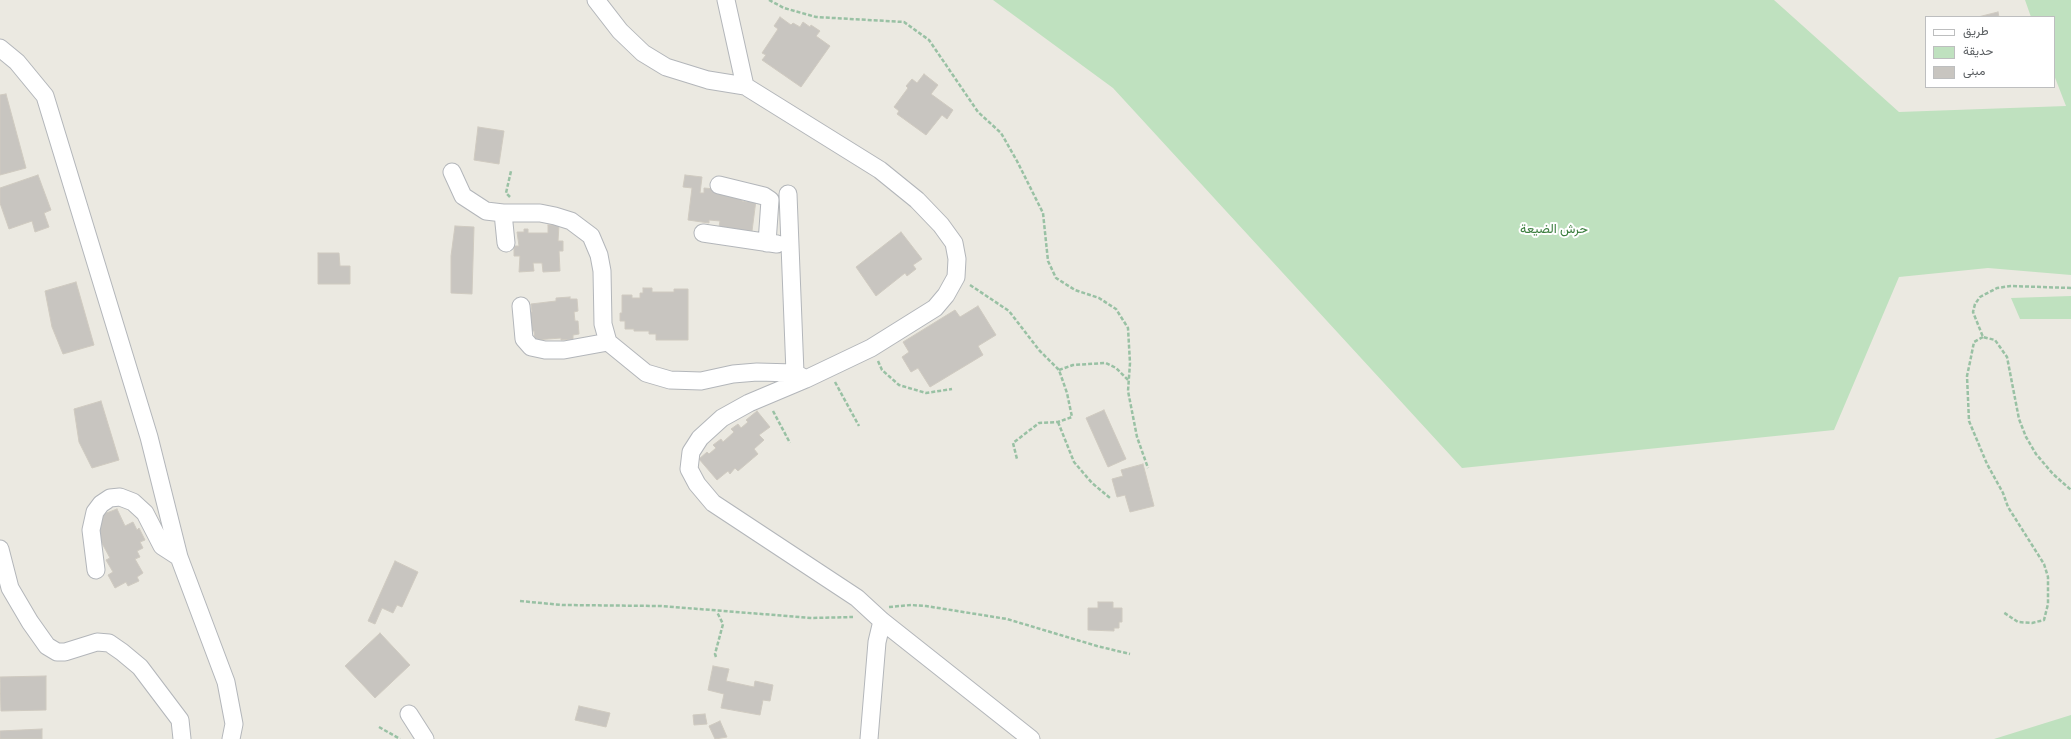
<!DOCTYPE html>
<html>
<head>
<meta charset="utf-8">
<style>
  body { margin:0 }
  #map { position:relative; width:2071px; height:739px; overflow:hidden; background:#ebe9e1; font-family:"IBM Plex Sans",Vazirmatn,sans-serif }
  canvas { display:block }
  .legend { position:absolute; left:1925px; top:16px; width:130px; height:72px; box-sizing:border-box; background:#fff; border:1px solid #bdbebf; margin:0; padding:5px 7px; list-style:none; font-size:12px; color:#595d60 }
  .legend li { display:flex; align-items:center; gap:8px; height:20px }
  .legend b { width:20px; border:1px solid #bdbebf }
</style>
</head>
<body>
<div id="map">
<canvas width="2071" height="739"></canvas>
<ul class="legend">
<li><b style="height:5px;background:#fff"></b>طريق</li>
<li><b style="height:11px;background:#bfe1bf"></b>حديقة</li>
<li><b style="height:11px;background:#c8c5c0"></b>مبنى</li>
</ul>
</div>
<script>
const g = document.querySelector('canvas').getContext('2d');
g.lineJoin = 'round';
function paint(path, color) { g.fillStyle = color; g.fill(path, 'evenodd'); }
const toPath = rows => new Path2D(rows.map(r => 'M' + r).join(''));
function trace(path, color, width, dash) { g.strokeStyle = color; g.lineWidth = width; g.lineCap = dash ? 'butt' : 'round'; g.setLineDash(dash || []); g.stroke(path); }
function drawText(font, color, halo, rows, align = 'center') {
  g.font = font + ' "IBM Plex Sans",Vazirmatn,sans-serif'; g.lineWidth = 4; g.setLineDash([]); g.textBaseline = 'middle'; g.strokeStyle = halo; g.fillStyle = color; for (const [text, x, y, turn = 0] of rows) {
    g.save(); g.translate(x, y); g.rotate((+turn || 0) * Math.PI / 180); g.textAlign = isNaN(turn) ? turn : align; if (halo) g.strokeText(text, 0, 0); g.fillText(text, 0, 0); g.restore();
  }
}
paint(toPath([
  [993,0,1774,0,1899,112,2066,106,2054,75,2054,17,2031,17,2025,0,2071,0,2071,275,1988,268,1899,277,1834,430,1462,468,1113,88],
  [2071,296,2071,319,2020,319,2011,298],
  [2071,715,2071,739,1994,739]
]), '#bfe1bf');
const building = toPath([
  [1998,12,1999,17,1978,17,1998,12],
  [780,17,791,25,793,23,800,27,803,22,810,27,811,25,820,31,816,36,830,46,801,87,762,60,766,55,762,53,778,29,774,26,780,17],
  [924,74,938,85,931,94,953,110,947,119,942,115,926,135,897,114,899,111,894,107,908,88,906,86,912,79,917,83,924,74],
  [6,94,26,168,0,175,0,95,6,94],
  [478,127,504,131,499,164,474,160,478,127],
  [38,175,51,210,44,213,49,227,35,232,32,221,9,229,0,203,0,188,38,175],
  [685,175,702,177,700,193,704,193,704,188,715,189,742,195,742,201,747,202,747,199,756,200,752,231,719,227,720,221,709,220,709,223,688,220,692,188,683,187,685,175],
  [548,225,559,225,558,241,563,241,563,251,559,251,560,271,543,272,542,263,533,263,534,271,519,272,520,256,514,256,514,246,519,246,517,232,524,232,524,229,528,229,528,233,548,233,548,225],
  [455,226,474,227,472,294,451,293,451,256,455,226],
  [901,232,922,259,913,265,916,269,907,276,905,273,876,296,856,267,901,232],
  [318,253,339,253,340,266,350,266,350,284,318,284,318,253],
  [76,282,94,345,63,354,52,327,45,291,76,282],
  [643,288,652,288,652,292,674,292,674,289,688,289,688,340,656,340,656,334,649,334,649,331,634,331,634,329,625,329,625,321,620,321,620,313,622,313,622,295,632,295,632,298,640,298,640,293,643,293,643,288],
  [570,297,570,299,577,299,578,311,574,312,575,321,578,321,579,334,573,335,573,339,561,340,561,338,535,340,534,331,531,331,530,312,532,312,531,304,556,301,556,298,570,297],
  [978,306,996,335,978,346,983,355,930,387,918,368,911,372,902,357,909,352,903,342,955,310,960,317,978,306],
  [101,401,119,460,92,468,79,442,74,409,101,401],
  [1104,410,1126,459,1108,467,1086,418,1104,410],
  [757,411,770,427,759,435,764,440,754,449,758,454,738,471,735,468,730,474,728,471,717,480,699,459,707,452,709,454,716,448,713,445,721,439,723,442,734,432,731,429,738,424,741,428,748,422,746,420,757,411],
  [1143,464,1154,506,1130,512,1125,495,1117,497,1112,479,1123,476,1121,470,1143,464],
  [117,509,125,526,133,522,137,530,139,528,145,540,140,542,143,548,137,551,140,557,135,559,143,573,137,577,139,581,128,586,126,582,115,588,108,575,113,572,106,560,110,558,97,534,100,533,96,524,103,520,101,515,117,509],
  [395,561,418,572,402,607,397,605,393,613,382,608,375,624,368,621,395,561],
  [1098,602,1113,602,1113,608,1122,608,1122,622,1119,622,1119,628,1114,628,1114,631,1088,630,1088,608,1098,608,1098,602],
  [380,633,410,665,375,698,345,666,380,633],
  [713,666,729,669,726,681,754,687,755,681,773,685,770,701,763,700,760,715,721,708,724,694,708,690,713,666],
  [46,676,46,710,1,711,0,677,46,676],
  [579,706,610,713,606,727,575,720,579,706],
  [705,714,707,724,694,725,693,715,705,714],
  [720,721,727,737,715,739,709,726,720,721],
  [42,729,42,739,0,739,0,731,42,729]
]);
paint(building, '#c8c5c0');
trace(building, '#cfcac0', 1);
const minor = toPath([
  [596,0,620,31,643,53,666,67,708,80,745,86,880,170,917,200,941,225,954,243,957,259,956,277,946,295,935,308,871,348,806,379,749,403,722,418,700,438,691,452,689,469,697,484,713,503,857,598,882,621,1031,739],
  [726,0,745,86],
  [0,48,17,62,45,96,149,437,179,557,226,682,234,724,231,739],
  [452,172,463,196,486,211,503,213,540,213,555,216,571,221,591,236,599,255,602,271,603,324,608,342,646,373,670,380,701,381,733,374,757,372,795,373,806,379],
  [719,185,764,196,770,200,767,243],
  [788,194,795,373],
  [503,213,506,243],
  [703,233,777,244],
  [521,306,524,339,531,347,545,350,564,350,608,342],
  [0,549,10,588,30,622,47,646,57,652,65,652,97,642,109,643,122,652,140,667,180,720,182,739],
  [96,570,91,530,95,512,101,504,110,498,120,497,133,502,145,513,162,546,179,557],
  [409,714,425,739],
  [869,739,877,642,882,621]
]);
trace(minor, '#b3b6ba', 19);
trace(toPath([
  [769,0,784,8,816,17,904,22,929,40,978,112,1001,133,1017,161,1043,213,1048,261,1056,278,1075,290,1099,298,1116,309,1128,328,1130,363,1128,391,1137,437,1148,468],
  [510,197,506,193,511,171],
  [970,285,1009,311,1039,350,1059,370,1067,393,1072,417,1058,422,1039,423,1013,443,1017,459],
  [2071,288,2011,286,1997,288,1980,297,1975,304,1973,312,1983,337,1995,340,2007,357,2019,419,2026,437,2036,454,2053,474,2071,490],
  [1983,337,1974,342,1970,362,1967,376,1969,421,1987,464,2003,493,2008,507,2044,564,2048,577,2048,604,2044,620,2032,623,2018,622,2003,612],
  [878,361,882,370,899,385,926,393,952,389],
  [1059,370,1073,365,1106,363,1116,368,1128,380],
  [835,382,859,426],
  [773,411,790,443],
  [1058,422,1074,462,1092,483,1110,498],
  [520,601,562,605,661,606,812,618,853,617],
  [889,607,911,605,926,606,1007,619,1097,646,1130,654],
  [716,657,715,654,723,624,717,612],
  [379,727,400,739]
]), '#99c1a4', 2.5, [4, 2]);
trace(minor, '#fff', 17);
drawText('13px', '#3b7e3e', '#fff', [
  ["حرش الضيعة",1554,229]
]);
</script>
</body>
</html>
